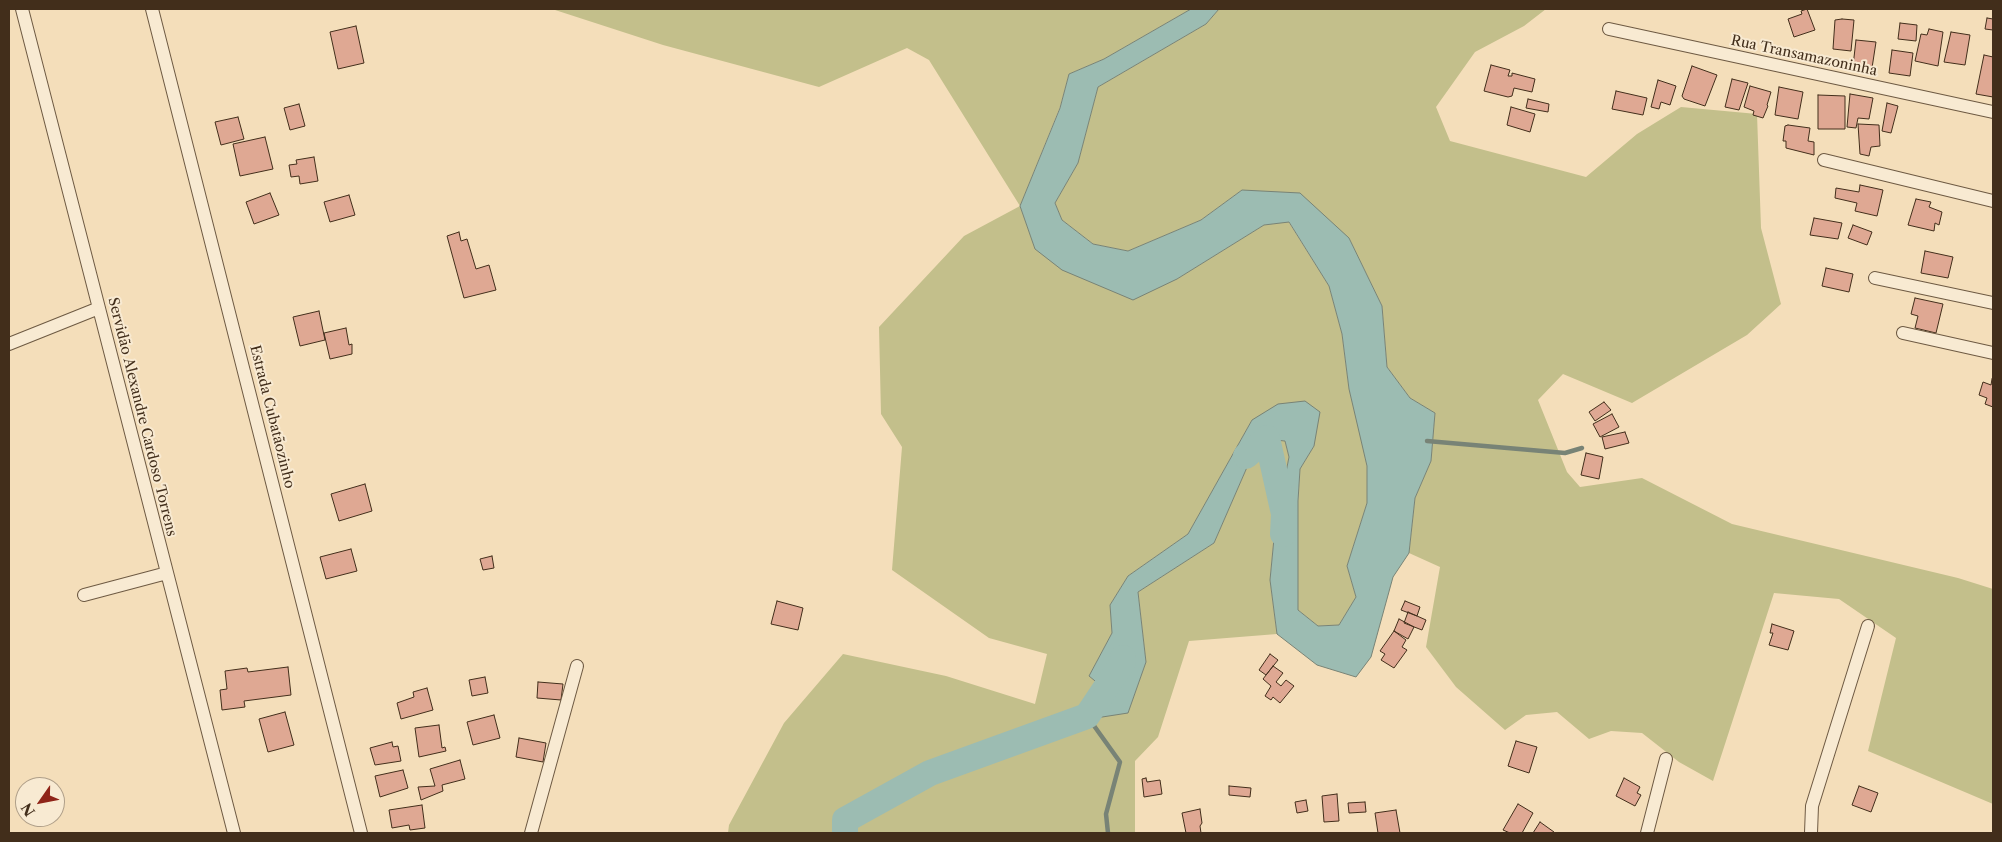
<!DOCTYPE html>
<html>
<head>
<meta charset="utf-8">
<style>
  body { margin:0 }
  #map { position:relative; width:2002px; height:842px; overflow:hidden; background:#f4deba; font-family:"Libre Caslon Text",serif }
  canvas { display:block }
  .frame { position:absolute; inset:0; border:10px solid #422e1b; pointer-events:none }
  .north { position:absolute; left:15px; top:777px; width:50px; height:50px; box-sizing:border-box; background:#f8ead2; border:1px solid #af9f89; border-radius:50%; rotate:237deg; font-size:14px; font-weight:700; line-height:20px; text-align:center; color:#422e1b }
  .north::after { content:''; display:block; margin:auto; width:18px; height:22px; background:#8f2418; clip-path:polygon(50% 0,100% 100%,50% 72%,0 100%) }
</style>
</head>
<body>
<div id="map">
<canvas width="2002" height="842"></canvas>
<div class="frame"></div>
<div class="north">N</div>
</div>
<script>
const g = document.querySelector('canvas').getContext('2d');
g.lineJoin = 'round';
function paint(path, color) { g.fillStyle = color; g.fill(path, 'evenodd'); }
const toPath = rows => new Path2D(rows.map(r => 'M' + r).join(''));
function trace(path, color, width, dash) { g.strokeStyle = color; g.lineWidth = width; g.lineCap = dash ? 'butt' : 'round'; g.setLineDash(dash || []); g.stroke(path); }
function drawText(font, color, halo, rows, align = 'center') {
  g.font = font + ' "Libre Caslon Text",serif'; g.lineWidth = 4; g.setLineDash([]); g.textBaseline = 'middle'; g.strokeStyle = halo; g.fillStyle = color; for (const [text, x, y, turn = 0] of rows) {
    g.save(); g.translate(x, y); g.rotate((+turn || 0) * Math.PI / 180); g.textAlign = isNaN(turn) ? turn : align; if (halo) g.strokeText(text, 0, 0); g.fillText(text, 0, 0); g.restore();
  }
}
paint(toPath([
  [552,9,1191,9,1104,59,1069,74,1060,107,1020,206,1035,248,1177,279,1264,225,1288,221,1329,286,1342,334,1349,389,1361,433,1367,466,1367,503,1347,566,1356,597,1339,625,1318,626,1298,610,1298,501,1300,469,1314,446,1252,420,1188,534,1128,576,1110,605,1112,633,1089,676,1112,693,1071,721,1128,712,1146,662,1138,592,1214,543,1248,465,1275,440,1285,441,1289,457,1275,528,1270,580,1277,634,1189,641,1158,737,1135,761,1135,833,728,833,729,825,784,723,843,654,946,676,1035,704,1047,654,989,638,892,570,902,447,881,414,879,327,964,236,1020,206,929,60,907,48,819,87,663,45],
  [1219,9,1546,9,1524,26,1475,52,1436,107,1450,141,1586,177,1637,134,1681,107,1757,114,1761,228,1781,304,1747,335,1632,403,1563,374,1538,400,1567,472,1580,487,1642,478,1732,524,1958,578,1993,589,1993,804,1868,751,1896,638,1839,599,1774,593,1713,781,1679,762,1642,733,1611,731,1589,739,1557,712,1526,715,1505,730,1456,687,1426,647,1440,567,1409,553,1415,498,1431,461,1435,413,1410,398,1387,367,1382,306,1349,238,1242,190,1201,220,1128,251,1093,244,1062,220,1055,203,1078,163,1098,87,1206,24]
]), '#c3bf8b');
const water = toPath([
  [1191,9,1219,9,1206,24,1098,87,1078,163,1055,203,1062,220,1093,244,1128,251,1201,220,1242,190,1300,193,1349,238,1382,306,1387,367,1410,398,1435,413,1431,461,1415,498,1409,553,1393,577,1371,657,1356,677,1317,665,1277,634,1270,580,1275,528,1289,457,1285,441,1275,440,1248,465,1214,543,1138,592,1146,662,1128,713,1070,722,1111,694,1089,676,1112,633,1110,605,1128,576,1188,534,1252,420,1278,404,1305,401,1320,412,1314,446,1300,469,1298,501,1298,610,1318,626,1339,625,1356,597,1347,566,1367,503,1367,466,1349,389,1342,334,1329,286,1289,222,1264,225,1177,279,1133,300,1062,270,1035,249,1020,206,1060,108,1069,74,1104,59,1191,9]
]);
paint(water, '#9cbcb2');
trace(water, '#788376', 1);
trace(toPath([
  [1427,441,1565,453,1582,448],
  [1087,716,1120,762,1106,814,1108,833]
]), '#788376', 4.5);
trace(toPath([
  [1246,456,1267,438,1284,514,1283,534],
  [845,833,845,820,930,773,1087,716,1123,662,1123,658]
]), '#9cbcb2', 26);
const building = toPath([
  [1807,9,1815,30,1794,37,1788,19,1802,14,1801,11,1807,9],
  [1987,18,1993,19,1993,30,1985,29,1987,18],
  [1842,19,1854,20,1851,51,1833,49,1835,20,1842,19],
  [1900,23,1917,25,1916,41,1898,39,1900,23],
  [356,26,364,63,338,69,330,32,356,26],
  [1929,29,1943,32,1938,66,1915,61,1921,34,1927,35,1929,29],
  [1951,32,1970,35,1965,65,1944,62,1951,32],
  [1856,40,1876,42,1872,68,1853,66,1856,40],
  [1892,50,1913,53,1910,76,1889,73,1892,50],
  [1984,55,1993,57,1993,97,1976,94,1984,55],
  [1491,65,1510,70,1508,76,1512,76,1512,73,1535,79,1532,92,1514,88,1512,96,1508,97,1484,91,1491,65],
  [1692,66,1717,75,1705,106,1684,99,1682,96,1692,66],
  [1732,79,1748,83,1739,110,1725,107,1732,79],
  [1658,80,1676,86,1670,105,1661,102,1659,109,1651,107,1658,80],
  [1750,86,1771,92,1767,105,1768,106,1763,118,1753,115,1754,111,1744,107,1750,86],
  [1779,87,1803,92,1798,119,1775,115,1779,87],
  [1616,91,1647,98,1643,115,1612,109,1616,91],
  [1850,94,1873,98,1869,119,1858,118,1856,128,1847,127,1850,94],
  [1818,95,1845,96,1845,129,1818,129,1818,95],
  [1528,99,1549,104,1548,112,1526,108,1528,99],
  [1887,103,1898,106,1891,133,1882,131,1887,103],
  [299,104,305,126,290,130,284,108,299,104],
  [1511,107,1535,114,1530,132,1507,125,1511,107],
  [238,117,244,139,221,145,215,122,238,117],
  [1858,124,1879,125,1880,146,1871,147,1869,156,1860,154,1858,124],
  [1788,125,1810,128,1808,141,1814,142,1814,155,1786,148,1786,141,1783,141,1785,126,1788,125],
  [265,137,273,169,240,176,233,144,265,137],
  [314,157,318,181,300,184,299,176,291,177,289,165,297,164,296,160,314,157],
  [1860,185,1883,190,1877,216,1855,211,1857,203,1835,198,1836,188,1859,192,1860,185],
  [270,193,279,215,254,224,246,202,270,193],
  [349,195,355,215,330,222,324,202,349,195],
  [1916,199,1931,202,1929,207,1942,212,1939,225,1935,223,1934,231,1908,225,1916,199],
  [1814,218,1842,223,1838,239,1810,235,1814,218],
  [1853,225,1872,232,1867,245,1848,238,1853,225],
  [459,232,461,241,467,239,476,269,489,265,496,290,464,298,447,236,459,232],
  [1925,251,1953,257,1948,278,1921,273,1925,251],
  [1826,268,1853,274,1849,292,1822,286,1826,268],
  [1915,298,1943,304,1936,333,1915,328,1918,316,1911,314,1915,298],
  [319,311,325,340,300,346,293,317,319,311],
  [346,328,349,345,352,344,352,354,330,359,324,333,346,328],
  [1992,379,1993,380,1993,407,1985,404,1987,398,1979,395,1983,382,1991,385,1992,379],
  [1604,402,1611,410,1595,421,1589,412,1604,402],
  [1612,414,1619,427,1600,437,1593,424,1612,414],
  [1625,432,1629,443,1605,449,1602,437,1625,432],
  [1586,453,1603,457,1599,479,1581,475,1586,453],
  [365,484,372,511,339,521,331,494,365,484],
  [351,549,357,571,326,579,320,557,351,549],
  [492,556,494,568,483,570,480,559,492,556],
  [777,601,803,608,798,630,771,624,777,601],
  [1405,601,1420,607,1417,616,1401,610,1405,601],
  [1408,612,1426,620,1422,630,1404,623,1408,612],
  [1399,619,1414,627,1408,639,1394,631,1399,619],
  [1772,624,1794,631,1788,650,1769,645,1773,633,1770,633,1772,624],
  [1394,631,1406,640,1402,647,1407,650,1394,668,1381,660,1385,654,1380,651,1394,631],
  [1270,654,1278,660,1266,675,1259,670,1270,654],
  [1273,666,1283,673,1276,682,1281,686,1286,680,1294,686,1280,703,1273,697,1271,700,1265,696,1271,686,1263,679,1273,666],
  [288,667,291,695,244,701,245,707,222,710,220,690,227,689,225,671,247,668,248,672,288,667],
  [485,677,488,693,472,696,469,680,485,677],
  [538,682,563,684,561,700,537,698,538,682],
  [427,688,433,710,401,719,397,703,414,697,413,692,427,688],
  [285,712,294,745,268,752,259,719,285,712],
  [494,715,500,738,473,745,467,722,494,715],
  [439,725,442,748,445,747,446,751,419,757,415,728,439,725],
  [519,738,546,743,543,762,516,757,519,738],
  [1516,741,1537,747,1529,773,1508,766,1516,741],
  [392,742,393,747,398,746,401,761,375,765,370,748,392,742],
  [460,760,465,779,442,785,443,791,421,800,418,787,435,786,430,769,460,760],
  [403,770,408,788,380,797,375,776,403,770],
  [1146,778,1147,782,1160,780,1162,794,1144,797,1142,779,1146,778],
  [1624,778,1640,787,1637,793,1641,795,1635,806,1616,796,1624,778],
  [1229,786,1251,788,1250,797,1229,795,1229,786],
  [1859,786,1878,793,1871,812,1852,805,1859,786],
  [1337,794,1339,821,1324,822,1322,796,1337,794],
  [1306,800,1308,811,1297,813,1295,802,1306,800],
  [1365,802,1366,812,1349,813,1348,803,1365,802],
  [1518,804,1533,813,1522,833,1510,833,1503,830,1518,804],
  [422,805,425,828,410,830,409,825,392,828,389,810,422,805],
  [1200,809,1202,823,1200,826,1201,833,1186,833,1182,813,1200,809],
  [1396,810,1400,833,1378,833,1375,813,1396,810],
  [1540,822,1554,832,1553,833,1533,833,1540,822]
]);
paint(building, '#dfa893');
trace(building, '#422e1b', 1);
const street = toPath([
  [22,9,234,833],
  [152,9,361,833],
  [1609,29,1993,112],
  [1824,160,1993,201],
  [1875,278,1993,303],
  [1903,333,1993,353],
  [9,344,99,308],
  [84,595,167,573],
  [531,833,577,666],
  [1647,833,1666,759],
  [1811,833,1812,806,1868,626]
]);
trace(street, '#6e5a43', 14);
trace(street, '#f8ead2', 12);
drawText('14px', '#422e1b', '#f8ead2', [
  ["Rua Transamazoninha",1804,56,12],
  ["Servidão Alexandre Cardoso Torrens",142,417,76],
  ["Estrada Cubatãozinho",272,417,76]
]);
</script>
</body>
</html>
